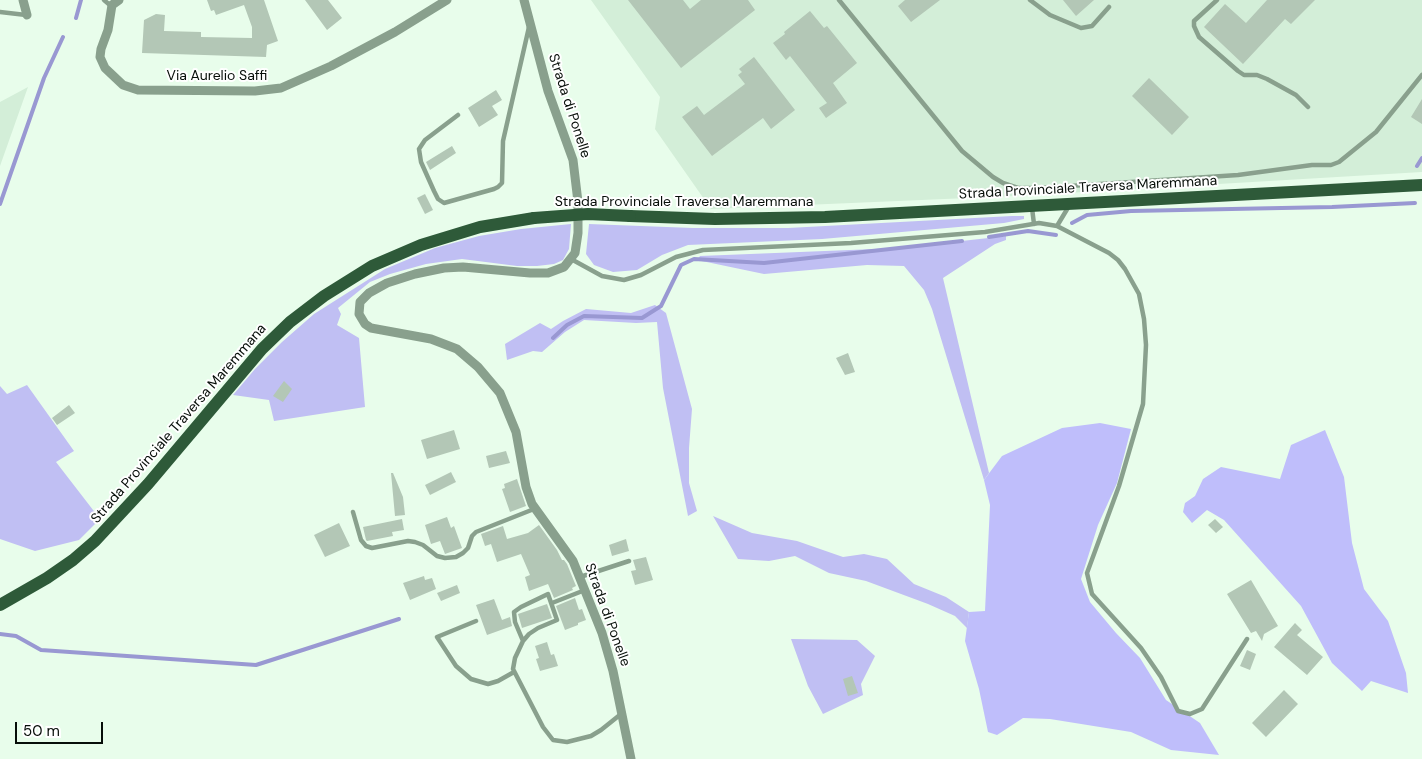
<!DOCTYPE html>
<html>
<head>
<meta charset="utf-8">
<style>
  body { margin:0 }
  #map { position:relative; width:1422px; height:759px; overflow:hidden; background:#e8fdeb; font-family:"DM Sans",sans-serif }
  canvas { display:block }
  .scale { position:absolute; left:15px; top:722px; width:88px; height:22px; box-sizing:border-box; border:2px solid #070e09; border-top:0; padding-left:6px; font-size:15px; line-height:18px; white-space:nowrap; color:#070e09; -webkit-text-stroke:4px #fff; paint-order:stroke }
</style>
</head>
<body>
<div id="map">
<canvas width="1422" height="759"></canvas>
<div class="scale">50 m</div>
</div>
<script>
const g = document.querySelector('canvas').getContext('2d');
g.lineJoin = 'round';
function paint(path, color) { g.fillStyle = color; g.fill(path, 'evenodd'); }
const toPath = rows => new Path2D(rows.map(r => 'M' + r).join(''));
function trace(path, color, width, dash) { g.strokeStyle = color; g.lineWidth = width; g.lineCap = dash ? 'butt' : 'round'; g.setLineDash(dash || []); g.stroke(path); }
function drawText(font, color, halo, rows, align = 'center') {
  g.font = font + ' "DM Sans",sans-serif'; g.lineWidth = 4; g.setLineDash([]); g.textBaseline = 'middle'; g.strokeStyle = halo; g.fillStyle = color; for (const [text, x, y, turn = 0] of rows) {
    g.save(); g.translate(x, y); g.rotate((+turn || 0) * Math.PI / 180); g.textAlign = isNaN(turn) ? turn : align; if (halo) g.strokeText(text, 0, 0); g.fillText(text, 0, 0); g.restore();
  }
}
paint(toPath([
  [591,0,1422,0,1422,172,1015,196,711,209,655,129,660,97],
  [28,87,0,166,0,102]
]), '#d3eed8');
paint(toPath([
  [1012,216,1024,216,1024,219,1004,223,822,239,688,245,662,255,637,270,613,272,594,265,586,254,589,224,693,228,788,228],
  [571,224,569,249,563,260,554,264,537,266,517,266,462,259,426,264,390,274,370,282,338,308,341,314,337,325,359,338,365,407,274,421,269,400,233,395,255,369,282,342,314,314,385,269,435,248,479,236,521,229],
  [1006,236,1006,240,995,244,943,278,989,473,984,480,932,309,924,290,904,266,867,265,764,274,697,260,700,256,900,248],
  [655,305,666,313,692,409,689,448,689,483,697,511,688,516,663,388,657,322,636,323,584,320,565,332,542,352,533,351,507,360,505,344,540,323,551,329,563,321,586,309,631,313],
  [27,385,74,451,56,462,100,519,79,540,35,551,0,539,0,386,7,394],
  [713,516,752,533,797,541,843,557,864,554,887,559,914,584,946,597,969,612,967,628,955,616,928,604,866,581,829,573,795,556,769,561,738,559],
  [791,639,857,640,875,656,861,684,863,695,823,714,808,686]
]), '#c0bff3');
paint(toPath([
  [1100,423,1131,429,1117,483,1098,525,1081,579,1090,602,1116,633,1140,658,1166,700,1200,723,1219,755,1171,750,1131,732,1050,719,1023,718,997,735,988,732,979,689,965,641,969,612,985,611,990,505,984,480,1002,456,1062,428],
  [1325,430,1344,477,1352,543,1364,589,1388,621,1406,673,1408,693,1371,681,1362,691,1332,663,1301,606,1224,520,1207,510,1192,523,1183,512,1185,503,1195,496,1203,479,1221,467,1280,479,1291,445]
]), '#bfbefb');
trace(toPath([
  [76,18,81,0],
  [1417,166,1422,158],
  [0,204,44,78,63,37],
  [1072,223,1087,215,1131,211,1332,207,1415,203],
  [989,237,1028,231,1056,235],
  [553,338,567,325,584,316,642,318,661,306,681,265,694,259,764,263,962,241],
  [0,634,16,636,41,650,256,665,399,619]
]), '#9998d2', 4);
paint(toPath([
  [207,0,264,0,278,41,267,45,266,57,142,53,144,20,156,14,165,15,164,31,201,32,201,37,252,38,252,27,244,5,216,15,214,10,211,11],
  [305,0,328,0,342,18,327,30],
  [628,0,683,0,690,9,701,0,748,0,755,10,681,68],
  [905,0,940,0,911,22,898,6],
  [1063,0,1094,0,1076,16],
  [1267,0,1315,0,1291,24,1285,19,1243,64,1204,27,1225,4,1246,23],
  [810,11,824,28,827,26,857,63,833,83,847,103,826,118,819,108,827,103,790,56,786,60,773,43,785,34,784,32],
  [754,57,795,110,771,129,763,118,712,156,682,117,697,106,704,115,745,84,738,75,742,72,739,69],
  [1149,78,1189,117,1172,135,1132,96],
  [496,90,502,100,492,106,498,115,479,127,468,108],
  [1422,99,1422,124,1411,117],
  [452,146,456,153,430,170,426,162],
  [425,194,433,210,425,214,417,198],
  [848,353,855,372,845,375,836,358],
  [284,381,292,389,283,402,273,396],
  [69,405,75,413,57,425,52,418],
  [454,430,460,449,427,459,421,440],
  [506,451,510,463,489,468,486,456],
  [451,472,456,482,430,495,425,485],
  [391,473,393,473,403,497,405,515,395,516],
  [517,479,526,506,510,512,502,489,505,488,504,484],
  [447,517,451,528,454,526,462,548,445,554,440,541,431,544,425,525],
  [402,519,404,530,392,532,393,536,367,541,366,540,363,527],
  [1215,519,1223,527,1216,533,1208,525],
  [339,523,350,546,325,557,314,535],
  [539,525,557,550,562,560,564,560,567,564,576,586,572,588,573,590,554,598,548,584,529,591,525,577,530,575,521,554,497,562,491,544,485,546,481,534,503,526,507,539,528,533],
  [626,539,629,551,612,556,609,545],
  [646,557,653,580,635,585,631,571,636,570,633,560],
  [424,576,425,580,432,578,436,589,410,600,403,583],
  [1251,580,1278,626,1264,634,1262,641,1256,631,1251,633,1227,594],
  [457,585,460,593,441,601,437,593],
  [575,598,579,610,582,609,586,620,578,623,578,625,565,630,556,606],
  [494,599,502,620,510,617,512,626,487,635,476,605],
  [547,604,552,618,522,628,518,614],
  [1295,623,1302,630,1297,635,1323,657,1307,675,1274,647],
  [547,642,551,655,554,654,558,666,540,671,536,659,539,658,535,646],
  [1247,650,1256,654,1250,670,1240,666],
  [852,676,858,693,848,696,843,679],
  [1284,690,1298,704,1266,737,1252,723]
]), '#b3c7b6');
trace(toPath([
  [104,0,111,6],
  [839,0,962,151,993,177,1003,183,1018,188,1039,188,1238,175,1312,165,1331,165,1339,162,1376,132,1422,75],
  [1030,0,1050,15,1081,28,1092,26,1109,7],
  [1217,0,1194,21,1194,26,1199,37,1238,71,1244,75,1257,75,1267,79,1296,95,1308,107],
  [0,12,26,15],
  [458,115,425,140,419,149,421,162,434,191,438,199,444,203,494,189,498,187,502,183,503,141,529,27],
  [1032,208,1034,224],
  [1057,226,1069,206],
  [571,259,602,276,624,280,641,275,676,257,703,250,851,243,985,232,1039,223,1057,226,1109,253,1118,260,1125,269,1139,294,1144,319,1146,345,1143,404,1119,486,1087,573,1092,594,1141,648,1161,677,1178,711,1190,714,1202,709,1247,639],
  [353,512,361,540,366,546,372,548,408,541,415,542,423,545,437,556,445,558,456,557,463,553,468,548,472,536,476,532,534,509],
  [580,577,629,561],
  [552,603,585,590],
  [476,621,437,637,456,666,471,679,488,684,498,681,514,672],
  [523,641,515,622,514,612,521,607,548,594,557,620,538,628,529,634,523,641,515,658,513,669,543,727,553,740,567,742,591,736,601,730,621,714]
]), '#89a08d', 4.5);
trace(toPath([
  [23,0,27,15],
  [119,0,112,5,108,30,101,49,100,57,105,68,123,85,138,90,255,91,281,88,331,66,395,32,447,0],
  [524,0,548,91,573,160,578,202,578,233,575,253,564,267,548,273,530,273,463,267,444,268,415,274,387,283,369,293,360,302,359,314,365,324,371,328,431,339,457,349,478,367,500,393,516,432,526,487,532,504,573,561,602,633,613,671,631,759]
]), '#89a08d', 9);
trace(toPath([
  [630,216,715,219,825,217,1422,185],
  [0,605,47,578,73,560,95,541,148,484,262,349,290,322,324,296,372,266,421,245,480,227,534,218]
]), '#2e5a39', 12);
trace(toPath([
  [534,218,588,214,630,216]
]), '#2e5a39', 12);
drawText('14px', '#070e09', '#fff', [
  ["Via Aurelio Saffi",217,76],
  ["Strada di Ponelle",569,106,72],
  ["Strada Provinciale Traversa Maremmana",1088,188,-3],
  ["Strada Provinciale Traversa Maremmana",684,202],
  ["Strada Provinciale Traversa Maremmana",179,424,-49],
  ["Strada di Ponelle",607,615,70]
]);
</script>
</body>
</html>
